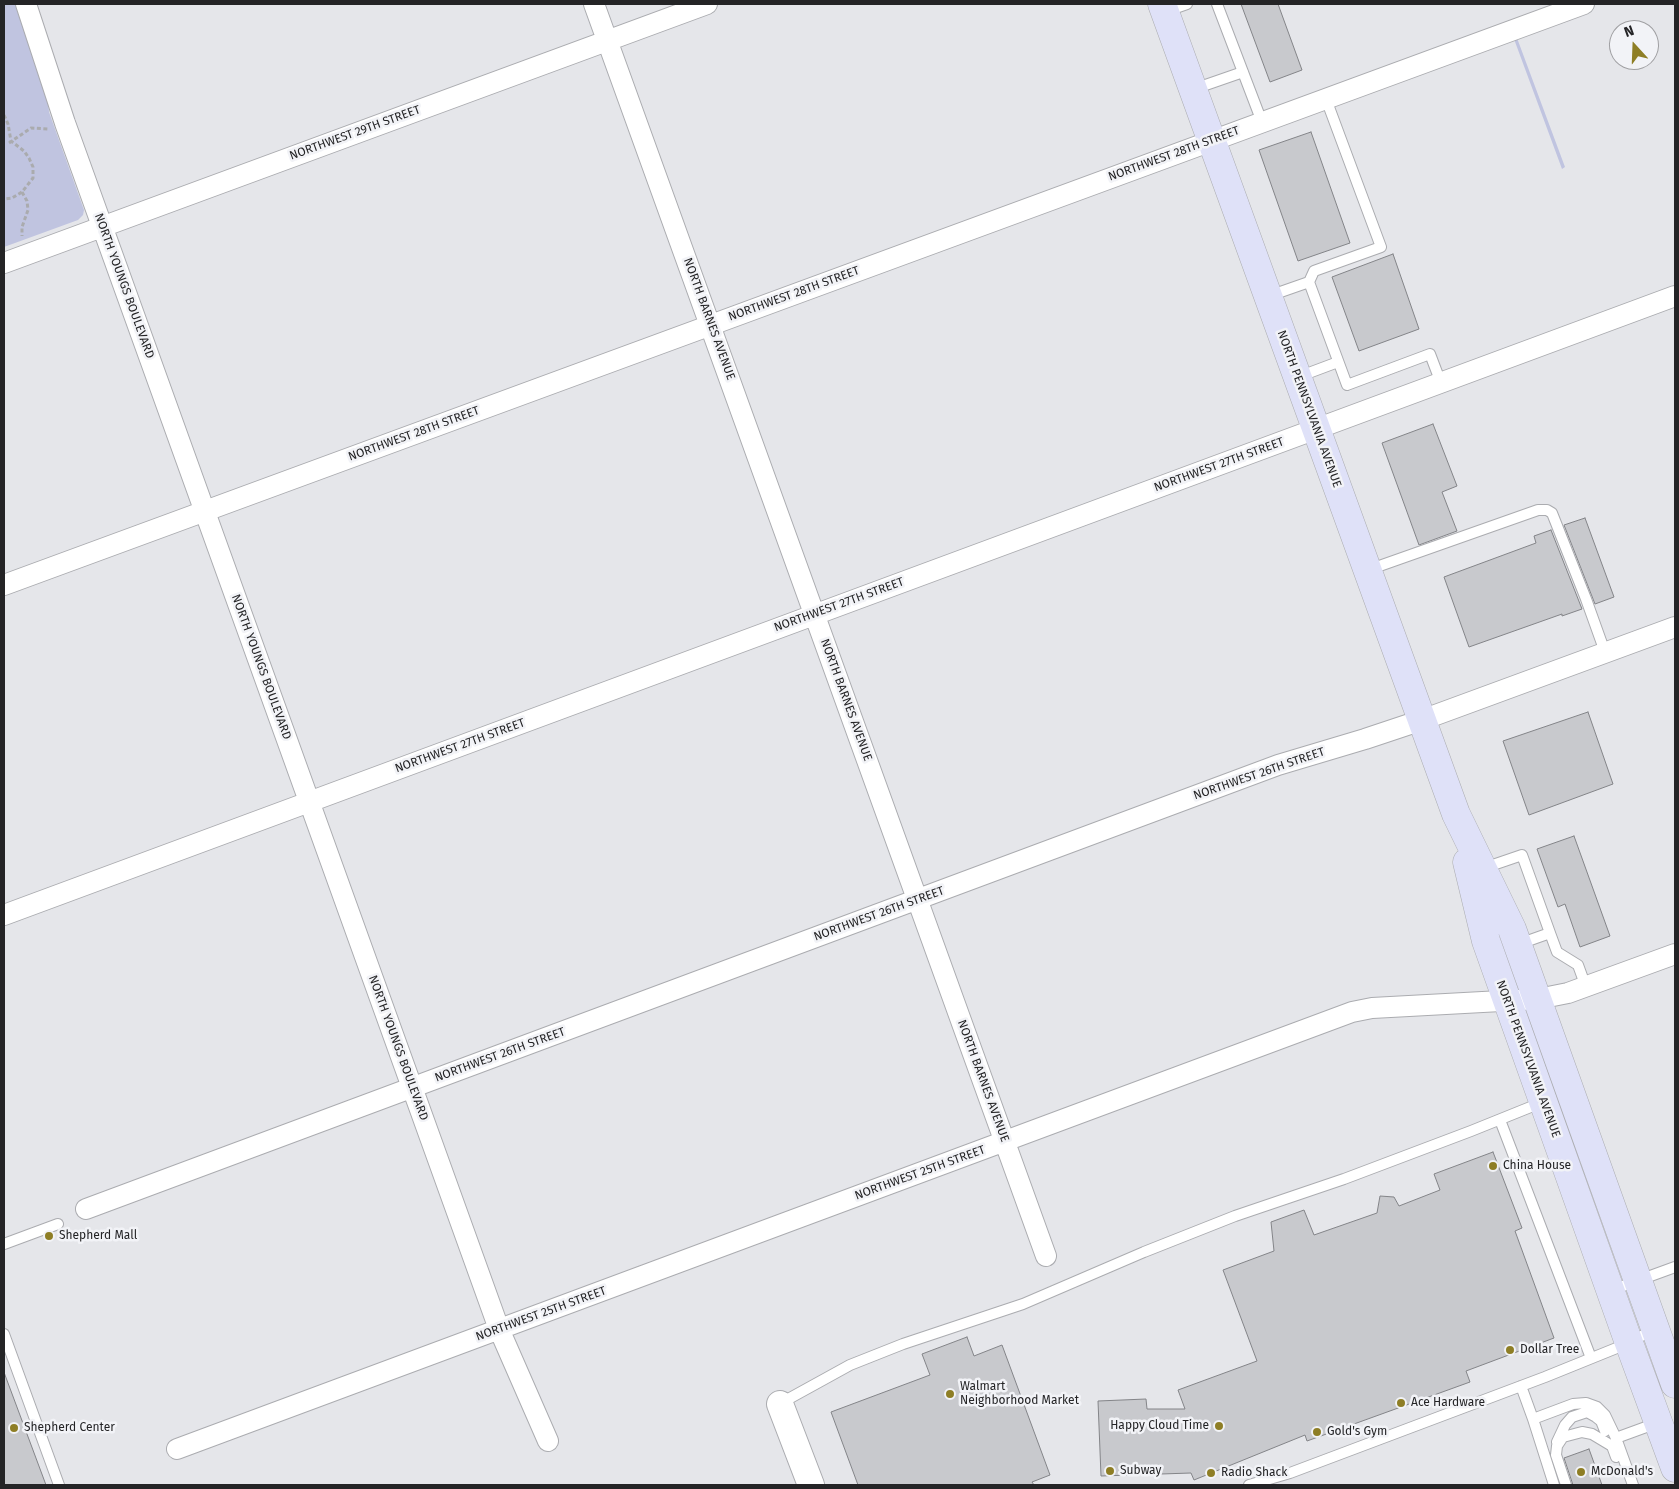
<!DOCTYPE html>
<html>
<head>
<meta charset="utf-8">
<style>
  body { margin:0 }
  #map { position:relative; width:1679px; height:1489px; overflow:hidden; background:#e5e6ea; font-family:"Fira Sans",sans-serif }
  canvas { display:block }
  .frame { position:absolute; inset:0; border:5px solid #242426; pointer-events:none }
  .north { position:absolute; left:1609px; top:20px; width:50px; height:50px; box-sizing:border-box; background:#f2f3f7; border:1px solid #a0a0a3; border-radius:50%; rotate:340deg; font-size:14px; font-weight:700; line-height:20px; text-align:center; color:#242426 }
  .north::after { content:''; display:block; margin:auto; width:18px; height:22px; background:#8e7e25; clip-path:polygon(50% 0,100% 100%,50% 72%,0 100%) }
</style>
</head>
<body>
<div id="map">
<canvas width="1679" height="1489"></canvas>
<div class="frame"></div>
<div class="north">N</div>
</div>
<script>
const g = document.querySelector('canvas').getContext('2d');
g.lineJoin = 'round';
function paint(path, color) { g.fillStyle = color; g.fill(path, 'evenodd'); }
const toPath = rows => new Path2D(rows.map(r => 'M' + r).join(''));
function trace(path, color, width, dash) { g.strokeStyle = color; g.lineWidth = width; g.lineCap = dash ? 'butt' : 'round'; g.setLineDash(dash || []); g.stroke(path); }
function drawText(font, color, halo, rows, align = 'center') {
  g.font = font + ' "Fira Sans",sans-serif'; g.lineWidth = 5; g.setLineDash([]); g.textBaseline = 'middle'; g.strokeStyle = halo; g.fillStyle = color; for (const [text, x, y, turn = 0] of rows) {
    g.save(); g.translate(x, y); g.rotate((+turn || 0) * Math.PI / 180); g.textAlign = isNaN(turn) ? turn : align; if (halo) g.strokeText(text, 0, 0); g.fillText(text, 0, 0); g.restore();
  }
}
paint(toPath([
  [4,4,15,4,48,100,49,112,84,210,83,215,78,220,4,247],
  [1517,38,1565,167,1562,169,1514,39]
]), '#c0c4e0');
const building = toPath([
  [1241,4,1278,4,1302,70,1270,82,1241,4],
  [1311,132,1350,243,1298,261,1259,150,1311,132],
  [1393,254,1419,329,1359,351,1332,277,1393,254],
  [1433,424,1457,486,1442,492,1457,531,1419,545,1382,443,1433,424],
  [1585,518,1614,597,1595,604,1564,525,1585,518],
  [1551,530,1582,609,1562,616,1562,614,1469,647,1444,577,1536,543,1534,536,1551,530],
  [1588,712,1613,784,1529,815,1503,741,1588,712],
  [1574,836,1610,936,1580,947,1565,904,1558,907,1537,849,1574,836],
  [1493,1152,1522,1228,1515,1231,1554,1338,1466,1371,1470,1382,1307,1441,1305,1435,1194,1480,1191,1473,1101,1476,1098,1401,1146,1399,1147,1409,1185,1409,1178,1390,1257,1361,1223,1270,1274,1251,1271,1222,1304,1210,1314,1235,1377,1213,1380,1196,1394,1197,1399,1206,1440,1190,1434,1174,1493,1152],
  [967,1337,974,1356,1002,1345,1050,1475,1032,1482,1034,1485,858,1485,831,1412,930,1375,922,1354,967,1337],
  [5,1375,46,1485,4,1485,4,1376,5,1375],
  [1589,1449,1602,1485,1573,1485,1564,1458,1589,1449]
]);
paint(building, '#c8c9cd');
trace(building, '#838488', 1);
const service = toPath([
  [1217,4,1262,122],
  [1167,11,1187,4],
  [1194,89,1243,72],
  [1309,282,1347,385,1430,354,1441,383],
  [1269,296,1309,282,1314,271,1381,247,1326,99],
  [1298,377,1338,362],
  [1368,570,1538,510,1547,510,1552,513,1586,599,1605,652],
  [1484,868,1522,855,1550,933,1519,944],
  [1550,933,1557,952,1578,965,1586,987],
  [1500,1120,1591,1358],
  [4,1244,58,1224],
  [1612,1290,1675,1267],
  [4,1334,59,1485],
  [1521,1386,1533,1419],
  [781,1403,850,1365,903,1344,1023,1304,1144,1252,1235,1216,1344,1179,1471,1131,1543,1102],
  [1616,1438,1657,1423],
  [1557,1442,1565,1425,1572,1417,1587,1412,1596,1417,1601,1421,1605,1431],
  [1249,1485,1290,1473,1545,1377,1629,1343,1654,1329],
  [1554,1485,1533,1419,1573,1404,1586,1403,1597,1407,1605,1415,1616,1438,1633,1485],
  [1566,1485,1556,1455,1557,1446,1563,1437,1582,1432,1592,1434,1612,1446,1616,1457]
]);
const minor = toPath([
  [26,4,65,123,499,1329,548,1441],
  [594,4,1046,1256],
  [4,263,707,4],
  [4,585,1584,4],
  [4,915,1675,296],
  [86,1209,1278,765,1365,739,1422,720,1675,627],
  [177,1449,1352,1012,1372,1008,1538,999,1568,993,1675,954]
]);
const tertiary = toPath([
  [780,1404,811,1485]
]);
const secondary = toPath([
  [1162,4,1456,814,1512,929,1675,1384],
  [1467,862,1486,941,1629,1343,1675,1468]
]);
trace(service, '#abacb0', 12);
trace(minor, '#abacb0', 22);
trace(tertiary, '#abacb0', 28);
trace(secondary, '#abacb0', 29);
trace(toPath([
  [4,115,8,124,11,141,24,151,29,158,33,167,33,178,22,192,12,198,4,199],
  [9,143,31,128,48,129],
  [22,192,27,201,28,210,22,227,22,236]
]), '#aaabae', 3, [4, 2.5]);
trace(service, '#fff', 10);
trace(minor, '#fff', 20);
trace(tertiary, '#fff', 26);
trace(secondary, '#dfe1f8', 28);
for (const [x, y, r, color] of [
  [1493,1166,5,"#8e7e25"],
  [49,1236,5,"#8e7e25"],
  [1510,1350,5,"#8e7e25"],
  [950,1394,5,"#8e7e25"],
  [1401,1403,5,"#8e7e25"],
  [1219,1426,5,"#8e7e25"],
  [14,1428,5,"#8e7e25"],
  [1317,1432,5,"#8e7e25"],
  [1110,1471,5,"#8e7e25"],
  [1581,1472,5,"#8e7e25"],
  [1211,1473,5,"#8e7e25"]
]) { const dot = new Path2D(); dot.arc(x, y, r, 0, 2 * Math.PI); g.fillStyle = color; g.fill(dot); trace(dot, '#f2f3f7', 2); }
drawText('12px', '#242426', '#f2f3f7', [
  ["NORTHWEST 29TH STREET",355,133,-20],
  ["NORTHWEST 28TH STREET",1174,154,-20],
  ["NORTH YOUNGS BOULEVARD",124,286,70],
  ["NORTHWEST 28TH STREET",794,294,-20],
  ["NORTH BARNES AVENUE",709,319,70],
  ["NORTH PENNSYLVANIA AVENUE",1309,409,70],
  ["NORTHWEST 28TH STREET",414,434,-20],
  ["NORTHWEST 27TH STREET",1219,465,-20],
  ["NORTHWEST 27TH STREET",839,605,-20],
  ["NORTH YOUNGS BOULEVARD",261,667,70],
  ["NORTH BARNES AVENUE",846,700,70],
  ["NORTHWEST 27TH STREET",460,746,-20],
  ["NORTHWEST 26TH STREET",1259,774,-19],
  ["NORTHWEST 26TH STREET",879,914,-20],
  ["NORTH YOUNGS BOULEVARD",398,1048,70],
  ["NORTHWEST 26TH STREET",500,1055,-20],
  ["NORTH PENNSYLVANIA AVENUE",1528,1059,70],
  ["NORTH BARNES AVENUE",983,1081,70],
  ["NORTHWEST 25TH STREET",920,1173,-20],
  ["NORTHWEST 25TH STREET",541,1314,-20]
]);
drawText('12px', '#242426', '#f2f3f7', [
  ["China House",1503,1166],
  ["Shepherd Mall",59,1236],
  ["Dollar Tree",1520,1350],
  ["Walmart",960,1387],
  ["Neighborhood Market",960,1401],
  ["Ace Hardware",1411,1403],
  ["Happy Cloud Time",1209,1426,"right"],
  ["Shepherd Center",24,1428],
  ["Gold's Gym",1327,1432],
  ["Subway",1120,1471],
  ["McDonald's",1591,1472],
  ["Radio Shack",1221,1473]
], 'left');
</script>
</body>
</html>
